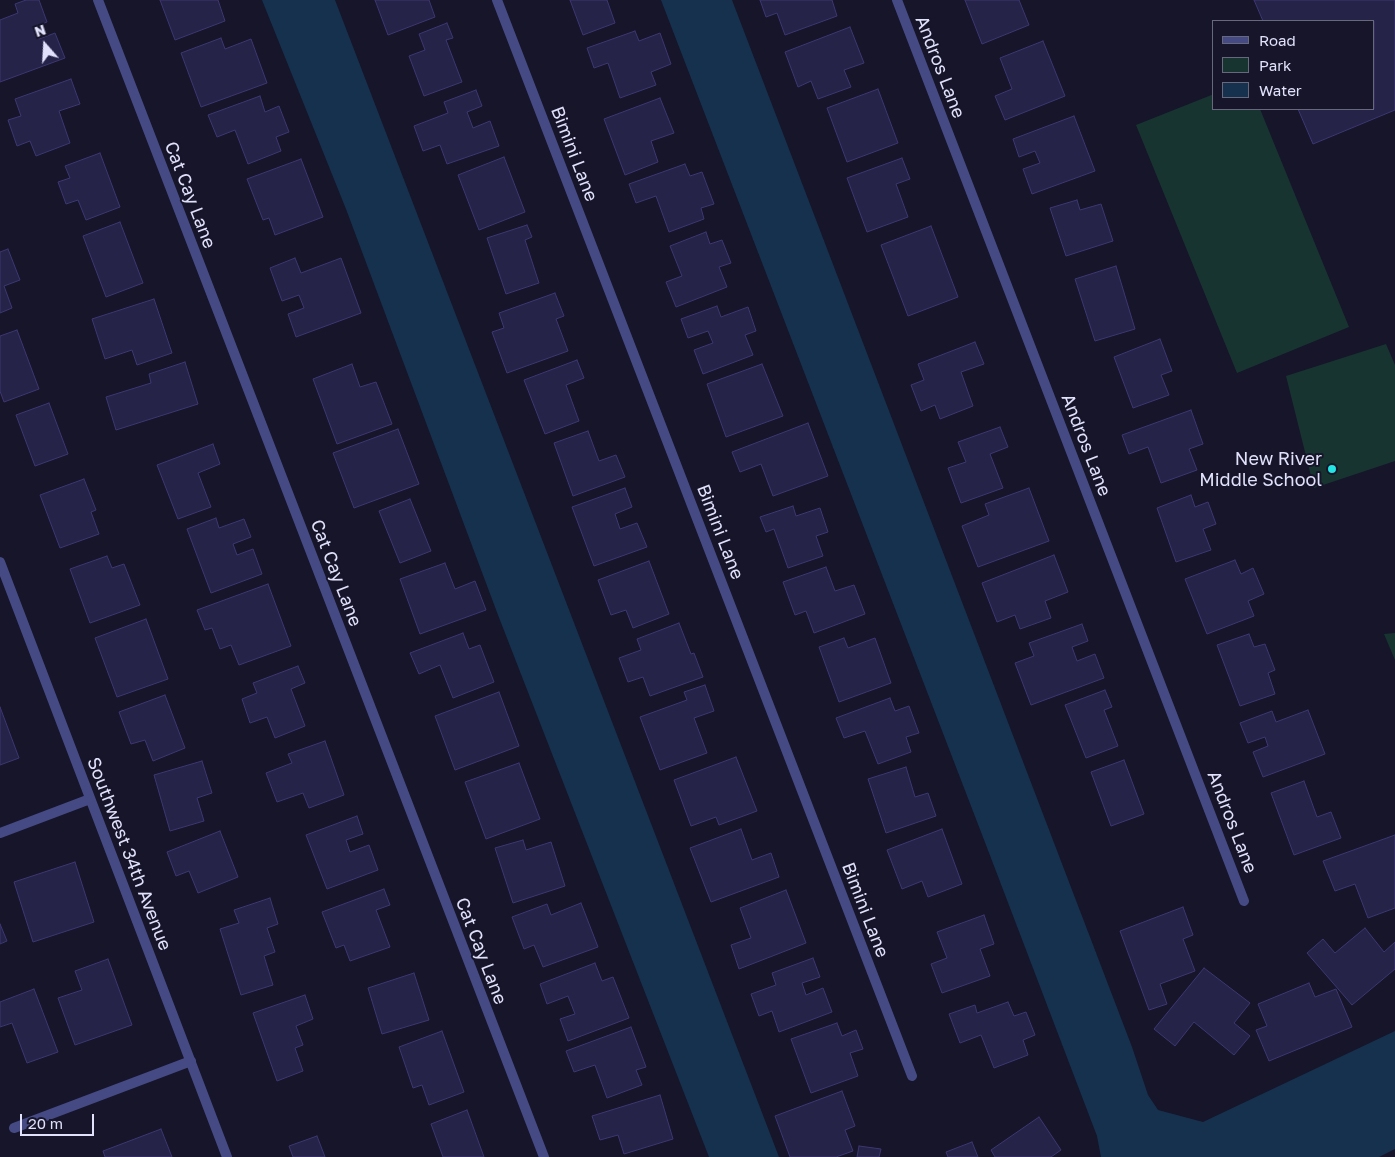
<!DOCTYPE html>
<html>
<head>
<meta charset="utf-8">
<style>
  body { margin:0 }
  #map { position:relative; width:1395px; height:1157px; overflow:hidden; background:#16152a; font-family:"Golos Text",sans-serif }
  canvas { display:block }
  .legend { position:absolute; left:1212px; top:20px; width:162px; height:90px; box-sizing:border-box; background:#16152a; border:1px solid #67677e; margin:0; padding:6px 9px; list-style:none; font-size:15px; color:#e1e1fc }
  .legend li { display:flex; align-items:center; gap:10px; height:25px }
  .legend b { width:25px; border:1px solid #67677e }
  .north { position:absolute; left:20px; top:20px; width:50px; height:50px; -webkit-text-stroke:4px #16152a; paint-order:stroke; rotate:341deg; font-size:14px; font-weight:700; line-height:20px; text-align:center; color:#e1e1fc }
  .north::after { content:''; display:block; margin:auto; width:18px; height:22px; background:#e1e1fc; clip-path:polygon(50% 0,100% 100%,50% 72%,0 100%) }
  .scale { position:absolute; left:20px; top:1114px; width:74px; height:22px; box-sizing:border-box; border:2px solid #e1e1fc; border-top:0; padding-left:6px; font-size:15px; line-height:18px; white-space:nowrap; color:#e1e1fc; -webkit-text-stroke:4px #16152a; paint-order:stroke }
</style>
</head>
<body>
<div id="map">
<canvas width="1395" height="1157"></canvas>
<ul class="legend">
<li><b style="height:6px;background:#454a84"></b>Road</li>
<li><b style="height:14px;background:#183430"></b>Park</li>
<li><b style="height:14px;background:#16314d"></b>Water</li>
</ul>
<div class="north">N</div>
<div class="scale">20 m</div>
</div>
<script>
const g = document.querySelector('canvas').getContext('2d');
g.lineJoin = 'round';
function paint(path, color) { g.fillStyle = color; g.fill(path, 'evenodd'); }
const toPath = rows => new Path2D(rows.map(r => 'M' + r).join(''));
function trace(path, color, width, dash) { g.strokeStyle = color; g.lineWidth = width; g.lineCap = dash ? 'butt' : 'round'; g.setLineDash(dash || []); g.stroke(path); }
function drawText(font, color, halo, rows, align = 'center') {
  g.font = font + ' "Golos Text",sans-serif'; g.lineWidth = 4; g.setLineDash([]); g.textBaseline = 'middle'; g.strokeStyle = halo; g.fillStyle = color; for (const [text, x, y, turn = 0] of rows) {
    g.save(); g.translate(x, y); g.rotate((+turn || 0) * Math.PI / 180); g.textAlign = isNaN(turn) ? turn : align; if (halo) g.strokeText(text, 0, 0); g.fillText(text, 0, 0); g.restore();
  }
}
paint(toPath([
  [1214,94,1214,109,1260,109,1349,327,1237,373,1136,125],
  [1386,344,1395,365,1395,461,1314,488,1286,376],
  [1395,633,1395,660,1384,634]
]), '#183430');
paint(toPath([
  [262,0,335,0,779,1157,709,1157,498,615,346,209],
  [661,0,732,0,1132,1047,1148,1095,1158,1110,1203,1122,1395,1031,1395,1149,1379,1157,1101,1157,1097,1136,991,858]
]), '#16314d');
const building = toPath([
  [26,0,39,0,47,22,34,27,39,39,55,33,65,58,0,82,0,20,18,13,15,4,26,0],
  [160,0,218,0,225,21,175,40,160,0],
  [375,0,429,0,435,17,388,35,375,0],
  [570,0,607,0,615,23,583,35,570,0],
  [760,0,832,0,837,16,785,35,777,13,766,17,760,0],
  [965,0,1019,0,1029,25,982,44,965,0],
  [1254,0,1395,0,1395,110,1313,144,1298,109,1374,109,1374,21,1263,21,1254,0],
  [447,23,453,38,446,40,462,82,424,96,409,56,425,50,419,34,447,23],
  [850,27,864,63,844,70,851,87,818,99,811,81,798,87,785,52,850,27],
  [635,31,639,41,660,33,671,64,651,72,656,85,620,98,608,63,594,68,587,48,635,31],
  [221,38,225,49,251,39,267,83,201,107,181,53,221,38],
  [1043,41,1065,96,1005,120,995,96,1012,89,1000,58,1043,41],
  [71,79,80,104,59,111,70,143,36,156,30,141,17,146,8,120,21,116,15,99,71,79],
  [878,89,898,143,847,162,827,108,878,89],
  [476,90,482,106,467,112,473,128,490,121,499,146,447,164,440,145,423,151,414,126,448,113,444,102,476,90],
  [260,96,265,112,279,106,289,132,276,137,281,151,248,164,235,130,217,137,208,115,260,96],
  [660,98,674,133,651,141,658,162,625,175,604,119,660,98],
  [1074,116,1095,171,1032,194,1023,169,1040,163,1035,151,1019,157,1013,139,1074,116],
  [100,153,120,207,86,220,78,200,66,204,58,182,70,178,65,166,100,153],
  [504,157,525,212,479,230,458,175,504,157],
  [902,158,910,179,896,184,908,217,867,232,847,178,902,158],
  [301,159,323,217,275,235,269,218,263,220,247,179,301,159],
  [685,164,690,176,702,172,714,204,701,208,704,219,669,232,656,196,636,203,629,184,685,164],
  [1077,200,1080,210,1101,204,1113,241,1066,256,1050,208,1077,200],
  [120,222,143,283,106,297,83,236,120,222],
  [527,225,532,237,525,240,539,283,506,294,487,238,527,225],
  [931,226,958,297,908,316,881,245,931,226],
  [706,232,710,244,722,240,731,263,719,267,727,287,676,307,666,282,682,276,670,246,706,232],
  [8,249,20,280,4,286,12,308,0,313,0,252,8,249],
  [295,258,301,273,341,258,361,313,296,337,288,314,304,308,299,295,282,301,270,268,295,258],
  [1116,266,1135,329,1095,341,1075,279,1116,266],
  [555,293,564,316,556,319,568,351,507,373,492,332,504,328,499,313,555,293],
  [154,299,172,353,137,365,132,350,105,359,92,319,154,299],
  [717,306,721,317,748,307,756,331,745,335,753,355,703,374,694,350,713,343,708,331,688,338,681,319,717,306],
  [17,330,39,389,4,402,0,391,0,336,17,330],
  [1160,339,1172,371,1161,375,1169,395,1133,408,1114,357,1160,339],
  [975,342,984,364,961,372,973,406,940,419,935,405,921,411,911,385,924,380,918,364,975,342],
  [577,360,584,378,566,385,579,421,545,434,524,380,577,360],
  [185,362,198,404,116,430,106,397,151,383,149,374,185,362],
  [352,364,360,387,376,382,392,424,337,444,313,379,352,364],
  [762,364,783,416,726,437,707,384,762,364],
  [49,403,68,454,35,466,16,415,49,403],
  [1191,410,1203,444,1189,449,1197,470,1161,483,1148,447,1129,454,1122,435,1191,410],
  [808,423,828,476,773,496,761,464,740,472,732,452,808,423],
  [1000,427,1008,447,990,454,1003,488,961,503,948,468,966,462,958,442,1000,427],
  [398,429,419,484,354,508,333,453,398,429],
  [588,431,599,461,616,455,625,477,573,496,554,443,588,431],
  [213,444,220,464,198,473,211,507,178,519,157,465,213,444],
  [84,479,96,510,91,512,99,534,60,548,40,495,84,479],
  [625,488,632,507,615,514,620,529,637,523,647,547,594,566,572,507,625,488],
  [1029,488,1049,541,978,567,962,526,989,515,985,504,1029,488],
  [1191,495,1195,507,1208,502,1216,524,1203,529,1211,550,1176,562,1157,508,1191,495],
  [410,499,431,551,400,563,379,511,410,499],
  [793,506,796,516,820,508,828,532,816,536,823,556,788,568,774,529,766,532,760,517,793,506],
  [216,518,219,528,244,519,251,537,233,544,237,555,253,549,262,574,211,593,187,529,216,518],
  [1054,555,1068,592,1045,601,1051,618,1020,629,1015,615,997,622,982,583,1054,555],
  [107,556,112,568,124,564,140,605,90,623,70,569,107,556],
  [1235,560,1241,574,1253,568,1264,594,1248,601,1254,616,1207,634,1185,579,1235,560],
  [649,561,669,614,633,628,626,610,611,615,598,580,649,561],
  [445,563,455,589,475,581,486,610,420,634,400,579,445,563],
  [826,567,835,591,854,585,865,614,814,633,806,611,795,615,783,582,826,567],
  [268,584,291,646,239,665,231,645,220,649,212,628,205,630,197,610,268,584],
  [146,619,168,679,117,697,95,638,146,619],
  [679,623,691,654,694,653,703,677,650,696,643,677,628,682,619,658,641,650,637,639,679,623],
  [1082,624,1088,641,1072,647,1077,661,1095,654,1104,678,1031,705,1015,663,1034,656,1029,643,1082,624],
  [463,633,469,649,480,645,494,682,453,698,440,665,419,674,410,653,463,633],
  [1249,634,1254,647,1265,644,1275,670,1268,673,1275,694,1240,706,1217,645,1249,634],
  [844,638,848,648,875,638,891,683,839,702,819,647,844,638],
  [298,666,305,683,291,689,305,726,275,738,267,717,250,723,242,699,257,693,253,683,298,666],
  [705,685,714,711,694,718,707,753,660,770,640,717,687,700,684,692,705,685],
  [1105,690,1112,707,1104,710,1118,746,1086,758,1065,705,1105,690],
  [499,692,519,746,455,770,435,716,499,692],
  [165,695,185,748,153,761,145,740,131,744,119,712,165,695],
  [890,698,895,711,909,706,919,733,906,737,911,752,878,764,865,731,844,738,836,718,890,698],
  [0,707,19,758,0,765,0,707],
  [1308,710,1325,754,1263,777,1253,752,1268,746,1265,737,1248,743,1240,723,1272,711,1276,722,1308,710],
  [325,741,344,795,309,808,303,793,277,802,266,773,292,763,288,754,325,741],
  [736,757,757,811,719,825,716,817,691,826,674,780,736,757],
  [1124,760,1144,814,1111,826,1091,772,1124,760],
  [202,761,212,793,197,798,204,821,170,831,154,775,202,761],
  [519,763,540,819,486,839,465,782,519,763],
  [906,767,915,797,928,793,936,816,886,833,868,779,906,767],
  [1304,781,1317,817,1331,812,1341,838,1294,855,1271,793,1304,781],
  [357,816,363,834,346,840,350,852,369,845,378,870,327,889,306,835,357,816],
  [741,829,752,860,771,853,779,877,711,902,690,848,741,829],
  [942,829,962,884,928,897,922,881,902,889,887,850,942,829],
  [220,831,238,877,198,893,189,871,176,876,167,852,220,831],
  [1395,835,1395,908,1368,918,1355,884,1335,891,1323,861,1395,835],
  [523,840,526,850,551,842,565,886,513,903,495,848,523,840],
  [75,862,94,922,33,942,14,882,75,862],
  [384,889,390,905,376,910,390,947,350,961,344,945,336,948,322,912,384,889],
  [786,890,806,943,739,969,731,945,751,938,740,908,786,890],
  [270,898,278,924,267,928,275,952,264,956,273,985,241,995,220,929,239,923,234,910,270,898],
  [581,903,598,947,543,967,534,945,524,949,512,917,547,904,551,915,581,903],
  [1183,907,1193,935,1183,939,1195,971,1160,984,1167,1004,1149,1010,1120,931,1183,907],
  [984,915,994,944,980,949,990,976,942,993,931,964,947,958,937,932,984,915],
  [0,924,7,941,0,944,0,924],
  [1365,928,1384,952,1395,942,1395,969,1352,1005,1307,953,1323,939,1335,953,1365,928],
  [813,958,820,977,802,983,806,995,823,988,832,1012,779,1032,772,1011,759,1016,751,994,776,985,772,973,813,958],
  [108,959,132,1025,75,1045,58,998,82,990,75,971,108,959],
  [595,963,602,981,613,977,629,1018,568,1041,560,1019,575,1014,568,996,547,1004,540,984,595,963],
  [1204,968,1250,1003,1234,1023,1250,1036,1234,1055,1194,1022,1175,1046,1154,1029,1204,968],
  [414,973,429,1020,382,1034,368,988,414,973],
  [1309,983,1315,997,1336,989,1352,1027,1269,1061,1256,1030,1267,1026,1258,1004,1309,983],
  [34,989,58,1052,27,1063,12,1023,0,1027,0,1002,34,989],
  [305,995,313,1019,296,1026,303,1045,295,1048,303,1071,277,1081,253,1013,305,995],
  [1008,1002,1014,1016,1026,1012,1035,1035,1023,1040,1028,1055,994,1068,981,1035,960,1043,949,1014,975,1005,977,1013,1008,1002],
  [837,1023,842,1036,856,1030,863,1049,850,1053,858,1076,811,1093,791,1039,837,1023],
  [631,1027,646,1067,636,1070,642,1085,607,1098,595,1065,574,1072,566,1051,631,1027],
  [442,1031,464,1092,429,1105,422,1085,413,1088,399,1047,442,1031],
  [842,1091,855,1126,845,1130,853,1151,836,1157,790,1157,775,1116,842,1091],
  [660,1095,673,1139,624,1154,618,1135,600,1140,592,1116,660,1095],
  [467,1110,484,1157,443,1157,431,1124,467,1110],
  [1039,1117,1061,1150,1051,1157,995,1157,991,1150,1039,1117],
  [161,1129,172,1157,105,1157,103,1151,161,1129],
  [317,1136,325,1157,293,1157,289,1146,317,1136],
  [972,1142,978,1157,948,1157,946,1152,972,1142],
  [859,1146,881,1149,879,1157,857,1157,859,1146]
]);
paint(building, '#262349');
trace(building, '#3d3773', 1);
trace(toPath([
  [98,0,544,1157],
  [497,0,912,1076],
  [897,0,1244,901],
  [0,562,227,1157],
  [0,833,90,799],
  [14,1128,191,1061]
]), '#454a84', 10);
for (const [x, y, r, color] of [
  [1332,469,5,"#23e6e4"]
]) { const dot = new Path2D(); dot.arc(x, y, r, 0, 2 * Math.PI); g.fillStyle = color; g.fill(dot); trace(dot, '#16152a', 2); }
drawText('18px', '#e1e1fc', '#16152a', [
  ["Andros Lane",940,67,69],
  ["Bimini Lane",574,154,69],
  ["Cat Cay Lane",190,195,69],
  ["Andros Lane",1086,445,69],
  ["Bimini Lane",720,532,69],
  ["Cat Cay Lane",336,573,69],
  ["Andros Lane",1232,822,69],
  ["Southwest 34th Avenue",129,854,69],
  ["Bimini Lane",865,910,69],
  ["Cat Cay Lane",481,951,69]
]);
drawText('18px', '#e1e1fc', '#16152a', [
  ["New River",1322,459],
  ["Middle School",1322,480]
], 'right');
</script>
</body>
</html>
